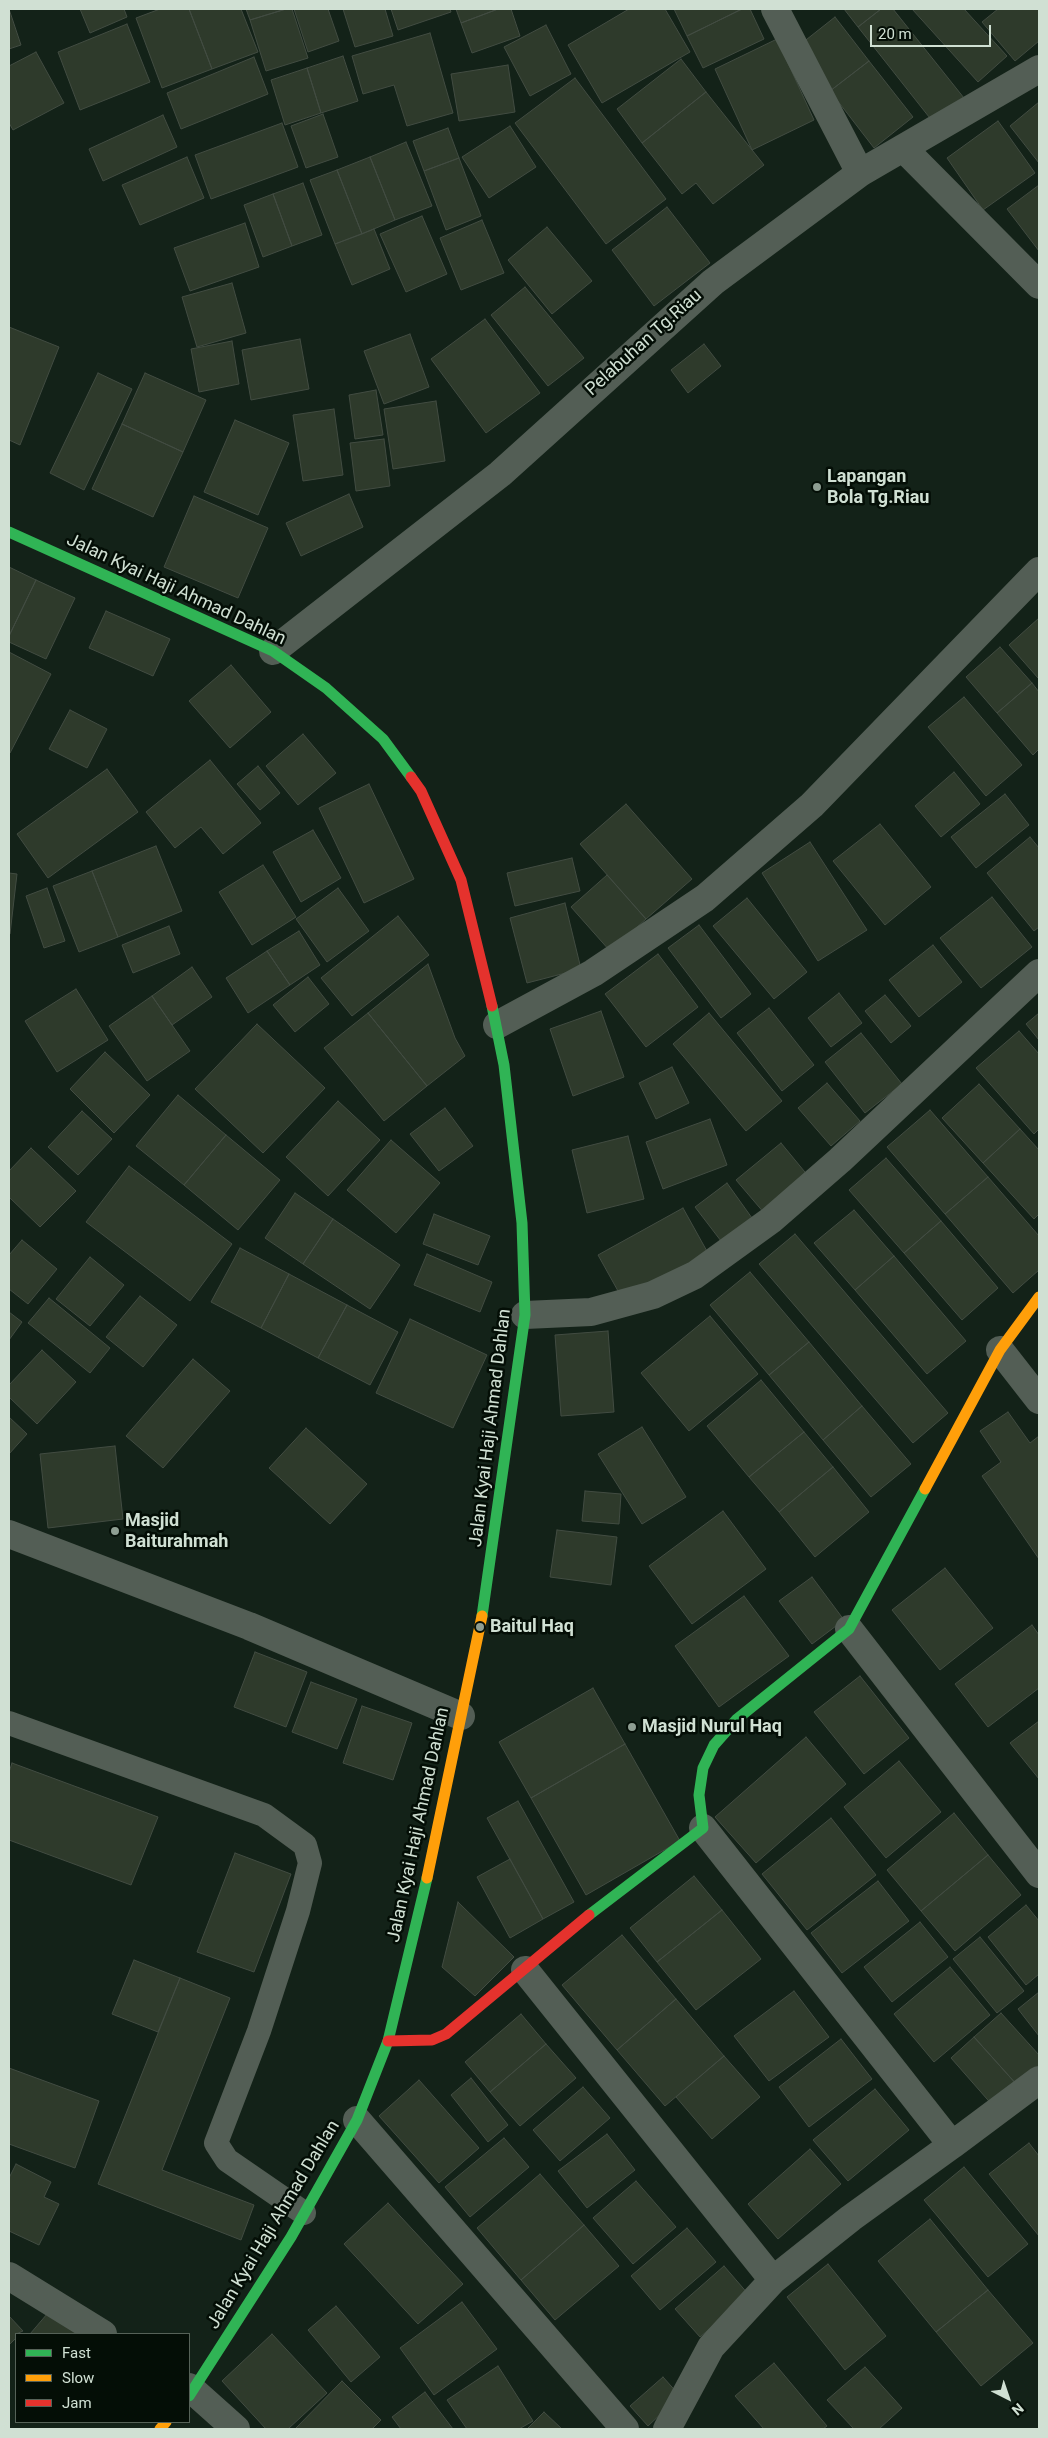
<!DOCTYPE html>
<html>
<head>
<meta charset="utf-8">
<style>
  body { margin:0 }
  #map { position:relative; width:1048px; height:2438px; overflow:hidden; background:#132218; font-family:Roboto,sans-serif }
  canvas { display:block }
  .frame { position:absolute; inset:0; border:10px solid #d0e0d3; pointer-events:none }
  .legend { position:absolute; left:15px; top:2333px; width:175px; height:90px; box-sizing:border-box; background:#040e06; border:1px solid #566258; margin:0; padding:6px 9px; list-style:none; font-size:15px; color:#d0e0d3 }
  .legend li { display:flex; align-items:center; gap:10px; height:25px }
  .legend b { width:25px; border:1px solid #566258 }
  .north { position:absolute; left:983px; top:2373px; width:50px; height:50px; -webkit-text-stroke:4px #040e06; paint-order:stroke; rotate:139deg; font-size:14px; font-weight:700; line-height:20px; text-align:center; color:#d0e0d3 }
  .north::after { content:''; display:block; margin:auto; width:18px; height:22px; background:#d0e0d3; clip-path:polygon(50% 0,100% 100%,50% 72%,0 100%) }
  .scale { position:absolute; left:870px; top:25px; width:121px; height:22px; box-sizing:border-box; border:2px solid #d0e0d3; border-top:0; padding-left:6px; font-size:15px; line-height:18px; white-space:nowrap; color:#d0e0d3; -webkit-text-stroke:4px #040e06; paint-order:stroke }
</style>
</head>
<body>
<div id="map">
<canvas width="1048" height="2438"></canvas>
<div class="frame"></div>
<ul class="legend">
<li><b style="height:6px;background:#30b455"></b>Fast</li>
<li><b style="height:6px;background:#ff9f0a"></b>Slow</li>
<li><b style="height:6px;background:#e5322d"></b>Jam</li>
</ul>
<div class="north">N</div>
<div class="scale">20 m</div>
</div>
<script>
const g = document.querySelector('canvas').getContext('2d');
g.lineJoin = 'round';
function paint(path, color) { g.fillStyle = color; g.fill(path, 'evenodd'); }
const toPath = rows => new Path2D(rows.map(r => 'M' + r).join(''));
function trace(path, color, width, dash) { g.strokeStyle = color; g.lineWidth = width; g.lineCap = dash ? 'butt' : 'round'; g.setLineDash(dash || []); g.stroke(path); }
function drawText(font, color, halo, rows, align = 'center') {
  g.font = font + ' Roboto,sans-serif'; g.lineWidth = 5; g.setLineDash([]); g.textBaseline = 'middle'; g.strokeStyle = halo; g.fillStyle = color; for (const [text, x, y, turn = 0] of rows) {
    g.save(); g.translate(x, y); g.rotate((+turn || 0) * Math.PI / 180); g.textAlign = isNaN(turn) ? turn : align; if (halo) g.strokeText(text, 0, 0); g.fillText(text, 0, 0); g.restore();
  }
}
const building = toPath([
  [9,9,21,45,9,49,9,9],
  [80,9,124,9,127,17,90,33,80,9],
  [160,9,189,9,212,69,162,88,136,18,160,9],
  [189,9,241,9,258,52,212,69,189,9],
  [246,9,286,9,250,20,246,9],
  [286,9,292,9,308,58,266,71,250,20,286,9],
  [294,9,328,9,339,41,308,52,294,9],
  [343,9,385,9,393,36,355,47,343,9],
  [391,9,450,9,451,12,398,30,391,9],
  [456,9,498,9,461,23,456,9],
  [498,9,511,9,520,36,472,53,461,23,498,9],
  [629,9,665,9,690,52,602,103,568,45,629,9],
  [674,9,742,9,687,36,674,9],
  [742,9,750,9,764,39,703,68,687,36,742,9],
  [844,9,881,9,858,27,844,9],
  [881,9,893,9,964,98,933,122,858,27,881,9],
  [912,9,964,9,1007,56,978,82,912,9],
  [998,9,1039,9,1039,41,1015,61,982,22,998,9],
  [835,17,869,61,830,91,797,47,835,17],
  [127,24,150,82,80,110,58,52,127,24],
  [546,25,571,74,530,96,504,47,546,25],
  [430,33,453,113,407,126,394,85,363,94,352,56,430,33],
  [777,39,814,120,752,150,715,69,777,39],
  [36,52,64,103,13,130,9,123,9,66,36,52],
  [343,56,358,101,321,113,307,68,343,56],
  [254,57,268,94,181,129,167,93,254,57],
  [681,59,706,92,642,143,617,109,681,59],
  [869,61,913,117,874,148,830,91,869,61],
  [508,65,515,112,459,121,451,74,508,65],
  [307,68,321,113,285,125,271,80,307,68],
  [575,78,666,199,606,244,515,123,575,78],
  [706,92,764,165,713,204,696,183,682,194,642,143,706,92],
  [1039,102,1039,163,1010,126,1039,102],
  [323,114,338,157,306,168,291,126,323,114],
  [163,115,177,147,103,181,89,149,163,115],
  [998,121,1035,173,983,210,947,158,998,121],
  [282,123,298,167,211,199,195,155,282,123],
  [510,126,536,167,489,198,462,157,510,126],
  [448,128,459,158,424,171,413,141,448,128],
  [406,142,432,206,395,220,370,157,406,142],
  [187,157,204,198,140,225,122,185,187,157],
  [370,157,395,220,362,234,337,170,370,157],
  [459,158,481,216,446,230,424,171,459,158],
  [337,170,362,234,335,244,310,180,337,170],
  [303,183,322,235,292,246,273,194,303,183],
  [1039,185,1039,251,1007,209,1039,185],
  [273,194,292,246,263,257,244,205,273,194],
  [667,207,710,263,654,306,612,250,667,207],
  [422,216,447,274,406,292,380,234,422,216],
  [482,220,504,273,461,290,440,238,482,220],
  [245,223,259,267,190,291,174,248,245,223],
  [547,227,592,281,552,314,508,260,547,227],
  [374,229,390,269,352,285,335,244,374,229],
  [232,283,246,333,197,347,182,297,232,283],
  [525,287,584,358,548,386,491,315,525,287],
  [485,319,540,393,486,433,431,359,485,319],
  [9,327,59,347,20,445,9,440,9,327],
  [410,334,429,387,384,404,364,351,410,334],
  [300,339,309,389,251,400,242,350,300,339],
  [232,341,239,384,199,392,191,349,232,341],
  [704,344,721,366,688,393,671,370,704,344],
  [98,373,132,389,84,490,50,473,98,373],
  [145,373,206,400,183,452,122,424,145,373],
  [376,390,383,435,355,439,349,395,376,390],
  [436,401,445,461,393,469,384,409,436,401],
  [334,409,343,475,303,481,293,415,334,409],
  [235,420,289,443,258,515,204,492,235,420],
  [122,424,183,452,153,517,92,489,122,424],
  [384,439,390,486,356,491,350,443,384,439],
  [349,494,363,527,301,556,286,523,349,494],
  [194,496,268,528,238,598,164,567,194,496],
  [9,567,36,580,9,636,9,567],
  [36,580,75,598,46,659,9,642,9,636,36,580],
  [106,611,170,639,153,676,89,648,106,611],
  [1039,618,1039,677,1038,678,1009,645,1039,618],
  [1000,647,1032,683,997,713,966,677,1000,647],
  [9,652,51,674,10,753,9,753,9,652],
  [231,665,271,712,230,748,189,701,231,665],
  [1032,683,1039,692,1039,749,1033,755,997,713,1032,683],
  [964,697,1022,765,986,796,928,727,964,697],
  [70,710,107,729,87,768,49,749,70,710],
  [303,734,336,773,298,805,266,766,303,734],
  [210,760,261,823,223,854,201,827,175,848,146,812,210,760],
  [258,766,280,793,260,810,237,784,258,766],
  [107,769,138,812,48,878,17,834,107,769],
  [954,772,980,804,941,837,915,806,954,772],
  [369,784,414,879,364,903,319,808,369,784],
  [1005,794,1029,825,976,868,951,837,1005,794],
  [626,804,692,879,646,919,580,844,626,804],
  [880,824,931,887,885,925,833,861,880,824],
  [313,830,341,878,301,902,273,852,313,830],
  [1030,837,1039,848,1039,927,1034,931,987,873,1030,837],
  [810,842,867,930,818,961,762,873,810,842],
  [156,846,182,911,118,937,92,871,156,846],
  [572,858,580,891,515,906,507,873,572,858],
  [263,865,296,917,252,945,219,892,263,865],
  [92,871,118,937,79,952,53,886,92,871],
  [9,873,17,874,10,934,9,934,9,873],
  [607,875,646,919,610,951,571,907,607,875],
  [47,888,65,941,44,948,26,896,47,888],
  [338,888,369,931,327,962,296,919,338,888],
  [992,897,1032,947,981,988,940,938,992,897],
  [747,898,807,972,774,999,713,926,747,898],
  [565,903,581,969,527,983,510,918,565,903],
  [398,916,429,955,352,1016,321,978,398,916],
  [699,925,751,994,721,1018,668,948,699,925],
  [169,926,180,954,133,973,122,945,169,926],
  [299,931,320,965,290,985,267,951,299,931],
  [933,945,962,982,919,1017,889,980,933,945],
  [267,951,290,985,248,1013,226,978,267,951],
  [658,954,698,1007,646,1047,605,994,658,954],
  [428,964,455,1038,465,1056,427,1086,368,1013,428,964],
  [192,967,212,997,172,1025,152,996,192,967],
  [308,977,329,1004,295,1032,273,1005,308,977],
  [76,989,108,1040,57,1072,25,1021,76,989],
  [839,993,862,1023,831,1047,808,1018,839,993],
  [885,995,911,1026,891,1043,865,1011,885,995],
  [152,996,190,1051,147,1081,109,1026,152,996],
  [769,1008,814,1065,782,1091,737,1033,769,1008],
  [601,1011,624,1077,573,1096,550,1029,601,1011],
  [368,1013,427,1086,384,1121,324,1048,368,1013],
  [709,1013,782,1101,746,1131,673,1044,709,1013],
  [1039,1013,1039,1040,1026,1024,1039,1013],
  [257,1024,325,1088,263,1153,195,1089,257,1024],
  [1019,1031,1039,1054,1039,1129,1034,1134,976,1068,1019,1031],
  [861,1033,902,1084,865,1113,825,1062,861,1033],
  [105,1052,150,1095,114,1133,70,1089,105,1052],
  [672,1067,689,1103,656,1119,639,1083,672,1067],
  [827,1083,860,1121,831,1146,798,1108,827,1083],
  [979,1084,1020,1129,983,1163,942,1118,979,1084],
  [178,1095,226,1135,184,1185,136,1146,178,1095],
  [338,1101,380,1140,328,1196,286,1157,338,1101],
  [445,1108,473,1146,439,1171,410,1134,445,1108],
  [930,1110,988,1177,945,1214,887,1147,930,1110],
  [82,1111,112,1139,78,1175,48,1147,82,1111],
  [710,1119,727,1165,663,1189,646,1142,710,1119],
  [1020,1129,1039,1150,1039,1214,1034,1219,983,1163,1020,1129],
  [226,1135,280,1180,238,1230,184,1185,226,1135],
  [628,1136,644,1199,587,1213,572,1150,628,1136],
  [391,1140,440,1183,396,1233,347,1190,391,1140],
  [781,1143,809,1177,765,1214,736,1180,781,1143],
  [31,1148,76,1191,40,1227,9,1197,9,1171,31,1148],
  [886,1158,941,1221,904,1253,849,1190,886,1158],
  [129,1166,232,1244,190,1301,86,1222,129,1166],
  [988,1177,1039,1236,1039,1270,1013,1293,945,1214,988,1177],
  [727,1183,752,1218,721,1241,695,1207,727,1183],
  [295,1193,333,1219,303,1264,265,1238,295,1193],
  [683,1208,708,1253,623,1300,598,1255,683,1208],
  [854,1210,894,1256,855,1290,814,1243,854,1210],
  [434,1214,490,1236,478,1265,423,1244,434,1214],
  [333,1219,400,1265,370,1309,303,1264,333,1219],
  [941,1221,998,1288,962,1320,904,1253,941,1221],
  [795,1234,948,1413,913,1443,759,1264,795,1234],
  [22,1240,57,1269,28,1304,9,1289,9,1255,22,1240],
  [240,1248,289,1274,261,1328,211,1302,240,1248],
  [427,1254,492,1282,480,1312,414,1285,427,1254],
  [894,1256,966,1341,927,1374,855,1290,894,1256],
  [90,1257,124,1285,90,1326,56,1299,90,1257],
  [750,1272,809,1342,769,1375,710,1305,750,1272],
  [289,1274,347,1305,318,1358,261,1328,289,1274],
  [140,1296,177,1325,143,1367,106,1337,140,1296],
  [49,1298,110,1348,90,1373,28,1323,49,1298],
  [347,1305,398,1332,370,1385,318,1358,347,1305],
  [9,1312,22,1322,9,1340,9,1312],
  [710,1316,758,1374,689,1431,641,1373,710,1316],
  [410,1319,487,1355,453,1428,376,1393,410,1319],
  [608,1331,614,1412,561,1416,555,1335,608,1331],
  [809,1342,862,1406,823,1440,769,1375,809,1342],
  [42,1350,76,1382,37,1424,9,1397,9,1385,42,1350],
  [193,1359,230,1391,163,1468,126,1436,193,1359],
  [761,1380,804,1432,749,1477,707,1426,761,1380],
  [862,1406,911,1464,871,1497,823,1440,862,1406],
  [1008,1412,1030,1443,1039,1436,1039,1559,982,1476,1001,1462,980,1431,1008,1412],
  [9,1417,27,1434,9,1454,9,1417],
  [642,1427,686,1497,642,1524,598,1454,642,1427],
  [306,1428,367,1484,330,1524,269,1468,306,1428],
  [804,1432,833,1467,779,1512,749,1477,804,1432],
  [115,1446,123,1519,48,1528,40,1454,115,1446],
  [833,1467,869,1512,815,1557,779,1512,833,1467],
  [585,1491,621,1494,619,1524,582,1521,585,1491],
  [723,1511,766,1569,692,1624,649,1566,723,1511],
  [557,1530,617,1537,611,1585,550,1577,557,1530],
  [945,1568,993,1628,940,1670,892,1610,945,1568],
  [812,1577,844,1620,812,1644,779,1601,812,1577],
  [744,1596,789,1656,719,1707,675,1646,744,1596],
  [1032,1625,1039,1635,1039,1688,988,1727,955,1684,1032,1625],
  [255,1652,307,1672,286,1727,234,1707,255,1652],
  [860,1676,909,1738,864,1774,814,1712,860,1676],
  [311,1682,357,1699,337,1749,292,1732,311,1682],
  [593,1688,625,1744,531,1798,499,1742,593,1688],
  [362,1706,412,1723,393,1780,343,1763,362,1706],
  [1039,1721,1039,1779,1010,1743,1039,1721],
  [806,1737,846,1784,756,1863,715,1817,806,1737],
  [625,1744,680,1841,586,1895,531,1798,625,1744],
  [899,1761,941,1812,886,1858,844,1807,899,1761],
  [12,1763,158,1817,131,1885,9,1840,9,1772,12,1763],
  [518,1801,574,1902,543,1919,487,1818,518,1801],
  [954,1813,988,1855,921,1911,887,1870,954,1813],
  [831,1818,876,1875,807,1930,762,1874,831,1818],
  [235,1853,291,1874,254,1972,197,1952,235,1853],
  [988,1855,1021,1895,955,1951,921,1911,988,1855],
  [510,1859,543,1919,510,1938,477,1877,510,1859],
  [694,1876,722,1910,657,1962,630,1928,694,1876],
  [878,1881,909,1921,842,1973,811,1933,878,1881],
  [458,1902,514,1957,475,1996,442,1967,458,1902],
  [1026,1905,1039,1921,1039,1974,1026,1985,988,1937,1026,1905],
  [722,1910,761,1959,696,2010,657,1962,722,1910],
  [920,1922,948,1957,892,2002,864,1967,920,1922],
  [622,1935,676,1999,617,2050,562,1985,622,1935],
  [980,1937,1024,1991,997,2013,953,1959,980,1937],
  [134,1960,180,1978,158,2032,112,2014,134,1960],
  [950,1967,990,2015,934,2062,894,2014,950,1967],
  [180,1978,230,1998,162,2170,254,2205,241,2240,98,2184,180,1978],
  [794,1991,829,2037,769,2081,734,2036,794,1991],
  [1039,1992,1039,2036,1018,2009,1039,1992],
  [676,1999,724,2056,665,2106,617,2050,676,1999],
  [1001,2013,1039,2055,1039,2067,1018,2086,974,2037,1001,2013],
  [521,2014,546,2044,490,2092,465,2062,521,2014],
  [974,2037,1018,2086,994,2107,951,2058,974,2037],
  [841,2039,872,2079,809,2127,779,2087,841,2039],
  [546,2044,576,2078,520,2126,490,2092,546,2044],
  [724,2056,760,2097,712,2139,676,2097,724,2056],
  [9,2068,99,2101,75,2168,9,2144,9,2068],
  [471,2078,508,2125,488,2142,451,2095,471,2078],
  [419,2080,479,2148,439,2183,379,2116,419,2080],
  [583,2087,610,2118,560,2161,533,2130,583,2087],
  [875,2089,909,2130,848,2181,813,2140,875,2089],
  [607,2134,635,2170,587,2208,558,2171,607,2134],
  [504,2138,529,2167,470,2217,445,2187,504,2138],
  [1029,2143,1039,2156,1039,2236,989,2174,1029,2143],
  [810,2149,841,2184,778,2239,748,2204,810,2149],
  [16,2164,51,2182,44,2197,59,2204,39,2245,9,2231,9,2178,16,2164],
  [964,2167,1028,2244,988,2277,924,2200,964,2167],
  [540,2174,584,2225,521,2280,477,2228,540,2174],
  [636,2181,676,2227,633,2264,593,2218,636,2181],
  [388,2203,463,2284,418,2324,344,2244,388,2203],
  [930,2219,988,2290,936,2332,878,2261,930,2219],
  [584,2225,619,2266,555,2320,521,2280,584,2225],
  [687,2228,716,2262,660,2310,631,2276,687,2228],
  [828,2264,886,2336,845,2370,787,2297,828,2264],
  [724,2266,749,2295,700,2337,675,2309,724,2266],
  [988,2290,1033,2343,981,2386,936,2332,988,2290],
  [462,2302,497,2349,434,2395,400,2348,462,2302],
  [336,2306,380,2357,351,2382,308,2330,336,2306],
  [53,2307,87,2334,30,2334,53,2307],
  [9,2316,23,2331,16,2334,16,2338,9,2345,9,2316],
  [272,2334,327,2393,288,2429,266,2429,222,2381,272,2334],
  [774,2363,827,2426,823,2429,764,2429,735,2396,774,2363],
  [498,2366,533,2421,519,2429,467,2429,447,2400,498,2366],
  [865,2367,902,2408,879,2429,854,2429,827,2400,865,2367],
  [663,2377,680,2396,648,2426,630,2406,663,2377],
  [342,2381,381,2420,372,2429,295,2429,342,2381],
  [425,2392,453,2429,401,2429,392,2417,425,2392],
  [544,2412,562,2429,527,2429,544,2412]
]);
paint(building, '#2e3a2b');
trace(building, '#424c42', 1);
trace(toPath([
  [9,1723,264,1815,305,1845,310,1863,298,1911,259,2031,216,2143,227,2160,304,2213]
]), '#535e55', 24);
trace(toPath([
  [775,9,860,173],
  [904,149,1039,285],
  [273,651,500,474,713,282,860,173,1039,69],
  [497,1025,593,973,705,898,812,805,1039,571],
  [525,1315,591,1312,653,1295,695,1275,771,1220,840,1160,1039,973],
  [1000,1350,1039,1400],
  [9,1534,249,1626,461,1716],
  [849,1629,1039,1874],
  [703,1828,952,2145,1039,2080],
  [525,1970,773,2280],
  [357,2120,625,2429],
  [9,2276,103,2334],
  [189,2387,236,2429],
  [667,2429,711,2347,773,2280,851,2218,952,2145]
]), '#535e55', 28);
trace(toPath([
  [9,532,273,651,326,688,383,739,411,777],
  [482,1616,525,1315,522,1223,504,1065,492,1006],
  [589,1915,703,1828,699,1795,703,1768,714,1745,737,1719,849,1629,925,1489],
  [189,2396,291,2237,357,2120,388,2041,427,1878]
]), '#30b455', 11);
trace(toPath([
  [925,1489,1000,1350,1039,1297],
  [427,1878,482,1616],
  [160,2429,166,2422]
]), '#ff9f0a', 11);
trace(toPath([
  [411,777,421,791,461,880,492,1006],
  [388,2041,432,2040,446,2034,589,1915]
]), '#e5322d', 11);
for (const [x, y, r, color] of [
  [817,487,5,"#8e9e92"],
  [115,1531,5,"#8e9e92"],
  [480,1627,5,"#8e9e92"],
  [632,1727,5,"#8e9e92"]
]) { const dot = new Path2D(); dot.arc(x, y, r, 0, 2 * Math.PI); g.fillStyle = color; g.fill(dot); trace(dot, '#040e06', 2); }
drawText('18px', '#d0e0d3', '#040e06', [
  ["Pelabuhan Tg.Riau",644,343,-42],
  ["Jalan Kyai Haji Ahmad Dahlan",176,590,25],
  ["Jalan Kyai Haji Ahmad Dahlan",491,1428,-83],
  ["Jalan Kyai Haji Ahmad Dahlan",419,1825,-78],
  ["Jalan Kyai Haji Ahmad Dahlan",274,2225,-59]
]);
drawText('bold 18px', '#d0e0d3', '#040e06', [
  ["Lapangan",827,477],
  ["Bola Tg.Riau",827,498],
  ["Masjid",125,1521],
  ["Baiturahmah",125,1542],
  ["Baitul Haq",490,1627],
  ["Masjid Nurul Haq",642,1727]
], 'left');
</script>
</body>
</html>
